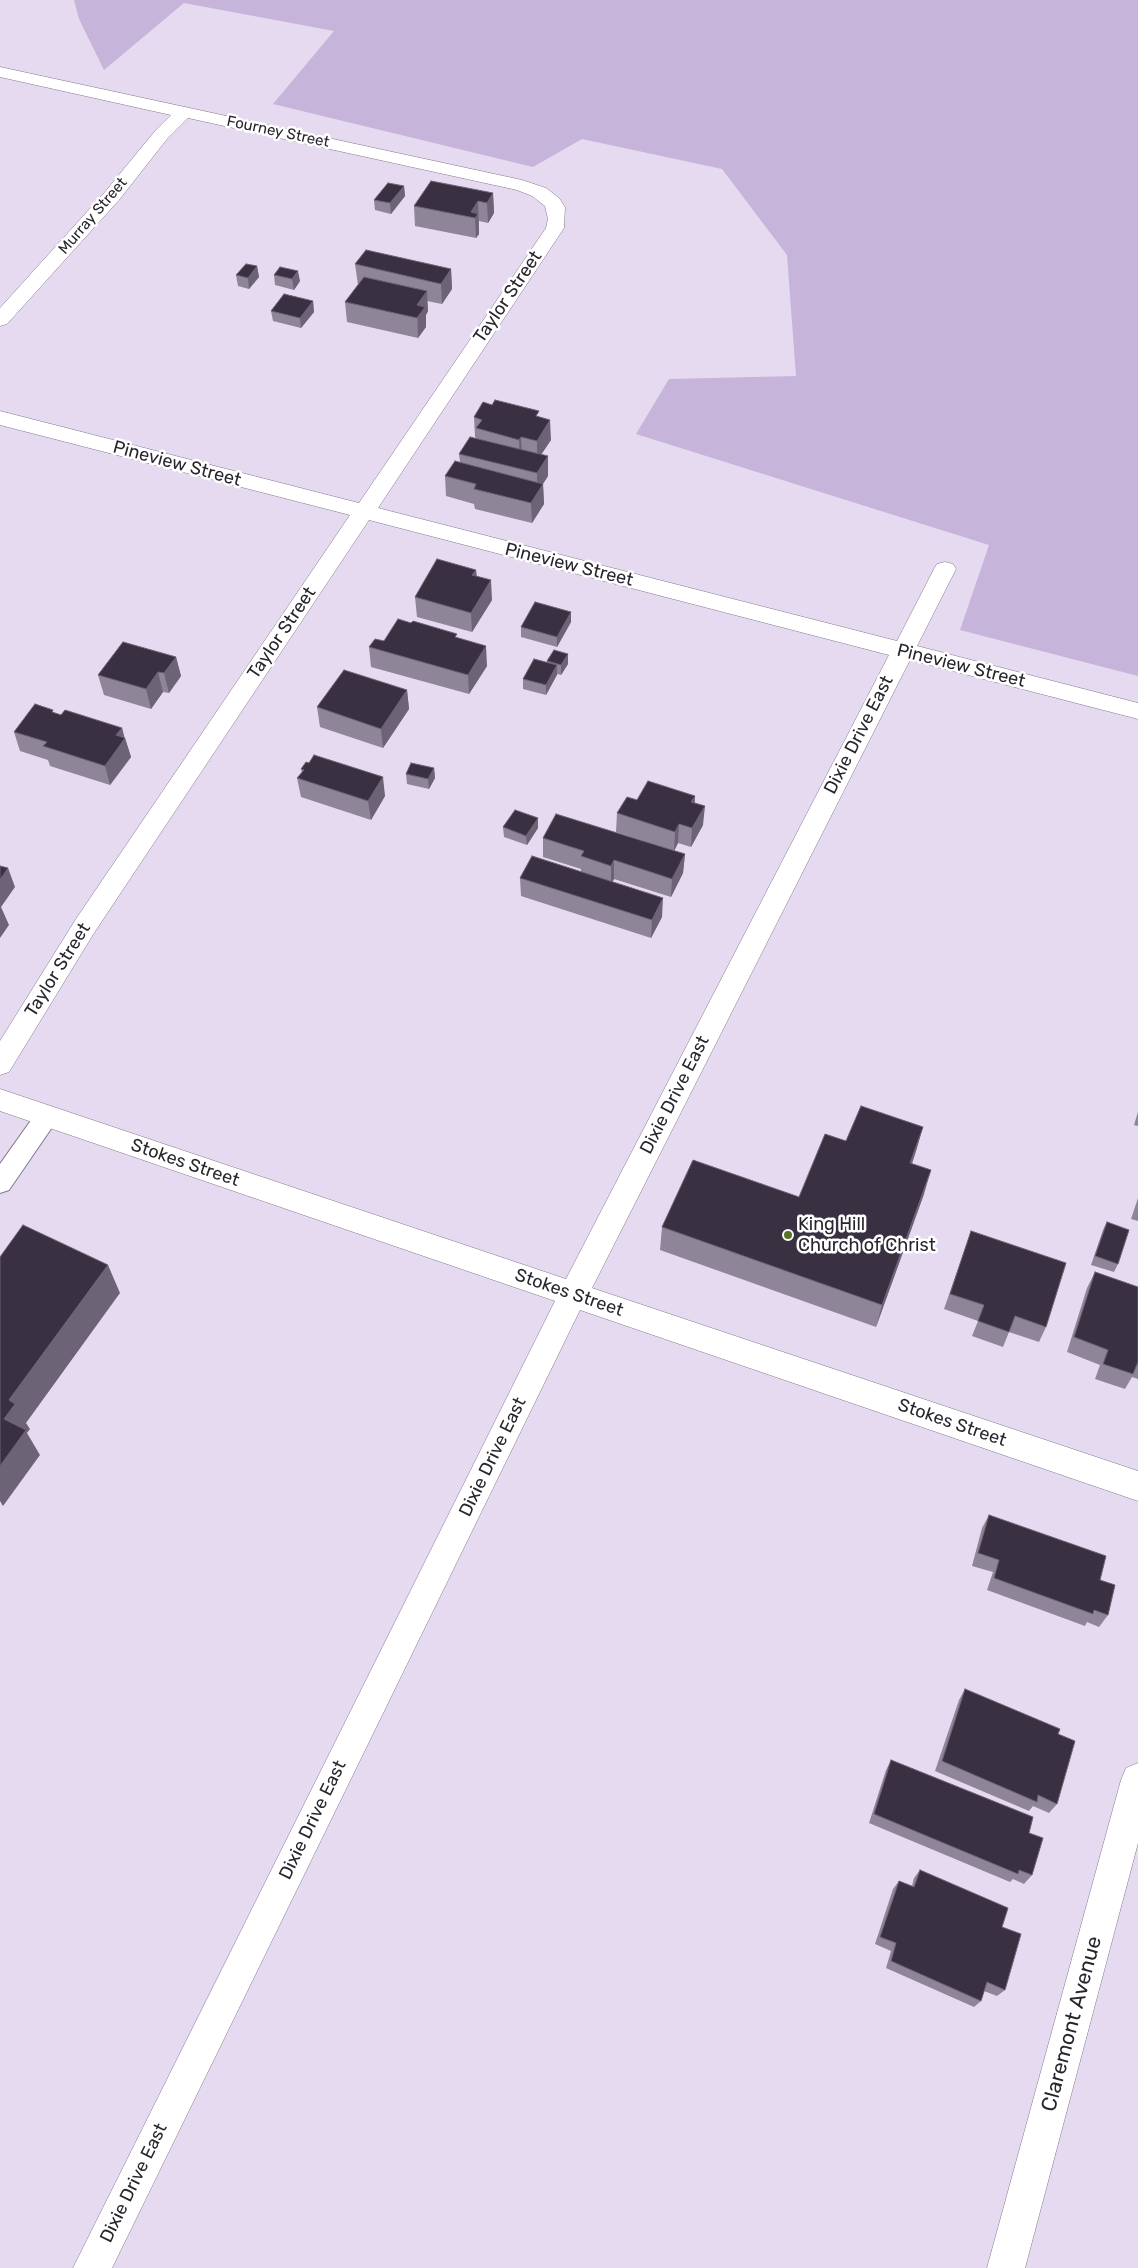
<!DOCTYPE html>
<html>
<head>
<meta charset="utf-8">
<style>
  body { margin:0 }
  canvas { display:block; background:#e5daf0 }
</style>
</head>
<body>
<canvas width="1138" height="2268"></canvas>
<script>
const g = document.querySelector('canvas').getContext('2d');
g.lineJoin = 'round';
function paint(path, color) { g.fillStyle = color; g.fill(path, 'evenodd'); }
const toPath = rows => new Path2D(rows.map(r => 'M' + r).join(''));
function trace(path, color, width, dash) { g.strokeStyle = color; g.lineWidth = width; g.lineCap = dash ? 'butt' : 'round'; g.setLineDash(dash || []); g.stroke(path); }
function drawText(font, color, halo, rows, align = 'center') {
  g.font = font + ' Rubik,sans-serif'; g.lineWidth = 5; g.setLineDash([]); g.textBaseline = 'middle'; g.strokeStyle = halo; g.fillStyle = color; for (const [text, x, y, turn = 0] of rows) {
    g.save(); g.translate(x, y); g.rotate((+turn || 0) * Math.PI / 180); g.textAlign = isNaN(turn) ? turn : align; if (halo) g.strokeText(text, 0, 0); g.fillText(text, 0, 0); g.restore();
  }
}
paint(toPath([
  [74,0,1138,0,1138,676,960,630,989,545,636,434,669,379,796,376,787,255,722,169,582,139,533,167,273,104,334,31,184,3,104,70,79,19]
]), '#c7b4db');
const lane = toPath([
  [47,1106,55,1109,59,1116,55,1123,9,1190,0,1193,0,1164,39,1109,47,1106]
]);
const street = toPath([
  [0,67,522,180,546,188,559,198,565,207,564,228,378,508,897,641,934,569,937,564,945,562,953,564,956,569,917,646,1138,703,1138,719,910,660,592,1288,1138,1471,1138,1501,580,1310,112,2268,73,2268,555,1301,0,1111,0,1089,566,1279,889,655,369,520,94,933,9,1072,0,1075,0,1041,76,919,350,515,0,425,0,411,359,503,546,228,548,219,545,206,532,196,517,190,188,118,167,139,119,200,7,324,0,326,0,308,105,192,155,131,171,115,0,77,0,67],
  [1138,1763,1138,1843,1025,2268,987,2268,1121,1780,1126,1768,1138,1763]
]);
trace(lane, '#82788c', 2);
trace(street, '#82788c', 1);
paint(lane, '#fff');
paint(street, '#fff');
paint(toPath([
  [404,186,405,196,391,214,375,210,374,200],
  [493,193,494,213,488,223,479,221,479,234,476,238,415,226,414,206],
  [355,264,451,269,452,289,442,304,427,301,428,311,426,315,426,327,418,338,347,322,345,302,358,285],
  [257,266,259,277,249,289,238,286,236,275],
  [274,275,300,281,294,290,275,285],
  [313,301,314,312,301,328,273,321,271,311],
  [474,417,539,417,551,440,541,454,548,476,543,484,544,504,532,523,475,509,474,504,446,496,445,476,460,462,459,454,476,438,475,437],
  [476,570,477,576,492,600,472,632,417,617,415,597],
  [571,612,571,622,557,647,521,637,521,627],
  [384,641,487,666,469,694,371,667,369,647],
  [568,654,568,664,561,675,557,674,546,695,523,689,523,679,547,662,547,661],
  [176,657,181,676,169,693,163,692,151,709,104,695,98,675],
  [407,690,409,709,383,748,320,727,317,707],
  [54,713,61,715,122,728,124,738,125,738,131,757,110,785,50,766,48,760,20,751,14,732],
  [434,768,435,778,429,789,407,784,406,774],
  [301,769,385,796,371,820,301,797,297,778,302,773],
  [695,796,695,803,703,825,691,847,678,843,674,851,685,854,683,873,671,897,614,879,612,882,662,917,651,938,521,896,520,878,581,872,581,869,543,857,543,838,672,850,616,832,617,813,637,800],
  [538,818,538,828,527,845,504,837,503,827],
  [1138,1112,1138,1126,1134,1125],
  [923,1127,912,1164,924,1194,876,1327,660,1250,662,1227,799,1197,846,1141],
  [1138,1198,1138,1221,1131,1219],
  [1107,1222,1118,1264,1114,1272,1091,1265,1103,1230],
  [971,1231,1046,1327,1039,1342,1009,1332,1003,1347,972,1336,978,1321,944,1309],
  [1095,1272,1138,1287,1138,1379,1132,1377,1125,1389,1095,1379,1100,1365,1067,1352,1087,1288],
  [989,1515,1100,1580,1108,1615,1099,1627,1087,1622,1085,1626,987,1590,993,1572,972,1566,982,1528],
  [965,1689,1058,1734,1057,1804,1049,1813,1033,1806,1029,1811,935,1771,959,1700],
  [891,1760,1029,1833,1032,1875,1024,1884,1013,1879,1010,1882,869,1823,886,1770],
  [920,1870,1002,1927,1005,1990,997,1996,984,1991,981,2001,974,2007,886,1968,891,1951,875,1944,893,1889,899,1881,912,1886,914,1878]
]), '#8f8598');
paint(toPath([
  [404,186,405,196,391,214,390,203],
  [493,193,494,213,488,223,487,203],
  [478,201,479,234,476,238,475,218,471,212],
  [257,266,259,277,249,289,248,278],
  [451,269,452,289,442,304,441,284],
  [298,271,300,281,294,290,292,279],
  [427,291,428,311,426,315,426,327,418,338,417,305],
  [313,301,314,312,301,328,300,318],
  [550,420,551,440,537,461,537,441],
  [521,437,522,457,520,460,519,440],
  [548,456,548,476,537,493,537,473],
  [543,484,544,504,532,523,531,503],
  [476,570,477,589,472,575],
  [491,580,492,600,472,632,471,613],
  [571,612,571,622,557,647,557,637],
  [486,646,487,666,469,694,468,675],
  [568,654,568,664,561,675,561,665],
  [176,657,181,676,169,693,164,673],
  [557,665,557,675,546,695,546,685],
  [158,672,163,692,151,709,146,689],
  [407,690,409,709,383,748,381,729],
  [122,728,125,739,125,738,131,757,110,785,105,766,116,735],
  [434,768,435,778,429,789,428,779],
  [383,777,385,796,371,820,368,801],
  [695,796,694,815,691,802],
  [705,806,703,825,691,847,692,828],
  [538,818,538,828,527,845,526,836],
  [679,824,678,843,674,851,675,832],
  [685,854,683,873,671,897,672,879],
  [614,860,614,879,611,885,611,866],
  [8,868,15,887,1,907,9,925,0,938,0,880],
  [663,898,662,917,651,938,652,920],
  [923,1127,916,1151,904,1187,910,1163],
  [931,1170,924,1194,876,1327,882,1305],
  [108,1265,120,1293,26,1423,30,1429,27,1433,40,1455,3,1506,0,1501,0,1466,4,1419,9,1400]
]), '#6d6376');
const building = toPath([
  [431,181,493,193,487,203,478,201,471,212,478,214,475,218,414,206,431,181],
  [388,183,404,186,390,203,374,200,388,183],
  [366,250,451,269,441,284,355,264,366,250],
  [246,264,257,266,248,278,236,275,246,264],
  [280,267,298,271,292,279,274,275,280,267],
  [364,277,427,291,417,305,425,307,417,318,345,302,364,277],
  [284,294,313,301,300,318,271,311,284,294],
  [495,400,539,411,536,416,550,420,537,441,521,437,519,440,476,428,482,420,474,417,483,402,492,405,495,400],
  [470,437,548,456,537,473,459,454,470,437],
  [455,461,543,484,531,503,474,489,476,484,445,476,455,461],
  [437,559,476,570,472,575,491,580,471,613,415,597,437,559],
  [535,602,571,612,557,637,521,627,535,602],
  [398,619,411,623,413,621,457,634,455,637,486,646,468,675,369,647,375,639,384,641,398,619],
  [123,642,176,657,164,673,158,672,146,689,98,675,123,642],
  [554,650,568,654,561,665,547,661,554,650],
  [534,659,557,665,546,685,523,679,534,659],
  [344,670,407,690,381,729,317,707,344,670],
  [35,704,53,710,52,712,61,715,65,710,122,728,116,735,125,738,105,766,43,746,47,742,14,732,35,704],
  [314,755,383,777,368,801,297,778,304,770,301,769,306,762,309,763,314,755],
  [411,763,434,768,428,779,406,774,411,763],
  [648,781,695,796,691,802,705,806,692,828,679,824,675,832,617,813,627,797,637,800,648,781],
  [515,810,538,818,526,836,503,827,515,810],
  [556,814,685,854,672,879,614,860,611,866,581,856,584,851,543,838,556,814],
  [532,856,663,898,652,920,520,878,532,856],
  [0,866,8,868,0,880,0,866],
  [861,1106,923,1127,910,1163,931,1170,882,1305,662,1227,693,1160,799,1197,825,1134,846,1141,861,1106],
  [1107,1222,1129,1230,1118,1264,1095,1256,1107,1222],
  [23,1225,108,1265,9,1400,15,1404,4,1419,26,1430,0,1466,0,1257,23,1225],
  [971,1231,1066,1263,1046,1327,1015,1316,1009,1332,978,1321,984,1305,950,1294,971,1231],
  [1095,1272,1138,1287,1138,1362,1133,1374,1103,1364,1108,1350,1074,1337,1095,1272],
  [989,1515,1106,1556,1100,1580,1115,1585,1108,1615,1094,1610,1093,1614,994,1578,999,1560,978,1553,989,1515],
  [965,1689,1060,1729,1058,1734,1075,1741,1057,1804,1038,1795,1037,1802,942,1761,965,1689],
  [891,1760,1033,1817,1029,1833,1043,1838,1032,1875,1019,1870,1018,1874,874,1814,891,1760],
  [920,1870,1008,1908,1002,1927,1021,1934,1005,1990,987,1982,981,2001,891,1961,896,1943,880,1937,899,1881,914,1887,920,1870]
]);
paint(building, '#393041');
trace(building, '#6d6376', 1);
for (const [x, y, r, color] of [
  [788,1235,5,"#567327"]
]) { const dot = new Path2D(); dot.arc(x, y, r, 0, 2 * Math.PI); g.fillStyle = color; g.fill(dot); trace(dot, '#fff', 2); }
drawText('15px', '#29252d', '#fff', [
  ["Fourney Street",278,132,12],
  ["Murray Street",93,216,-49]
]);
drawText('18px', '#29252d', '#fff', [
  ["Taylor Street",508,297,-56],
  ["Pineview Street",177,464,15],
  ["Pineview Street",569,565,14],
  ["Taylor Street",282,633,-56],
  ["Pineview Street",961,666,14],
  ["Dixie Drive East",859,735,-63],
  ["Taylor Street",58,970,-58],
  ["Dixie Drive East",675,1095,-63],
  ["Stokes Street",185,1163,19],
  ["Stokes Street",569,1293,19],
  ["Stokes Street",952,1423,19],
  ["Dixie Drive East",493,1457,-64],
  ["Dixie Drive East",313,1820,-64],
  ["Dixie Drive East",134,2183,-64]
]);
drawText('18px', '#29252d', '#fff', [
  ["King Hill",798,1225],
  ["Church of Christ",798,1246]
], 'left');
drawText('21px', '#29252d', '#fff', [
  ["Claremont Avenue",1072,2024,-75]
]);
</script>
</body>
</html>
